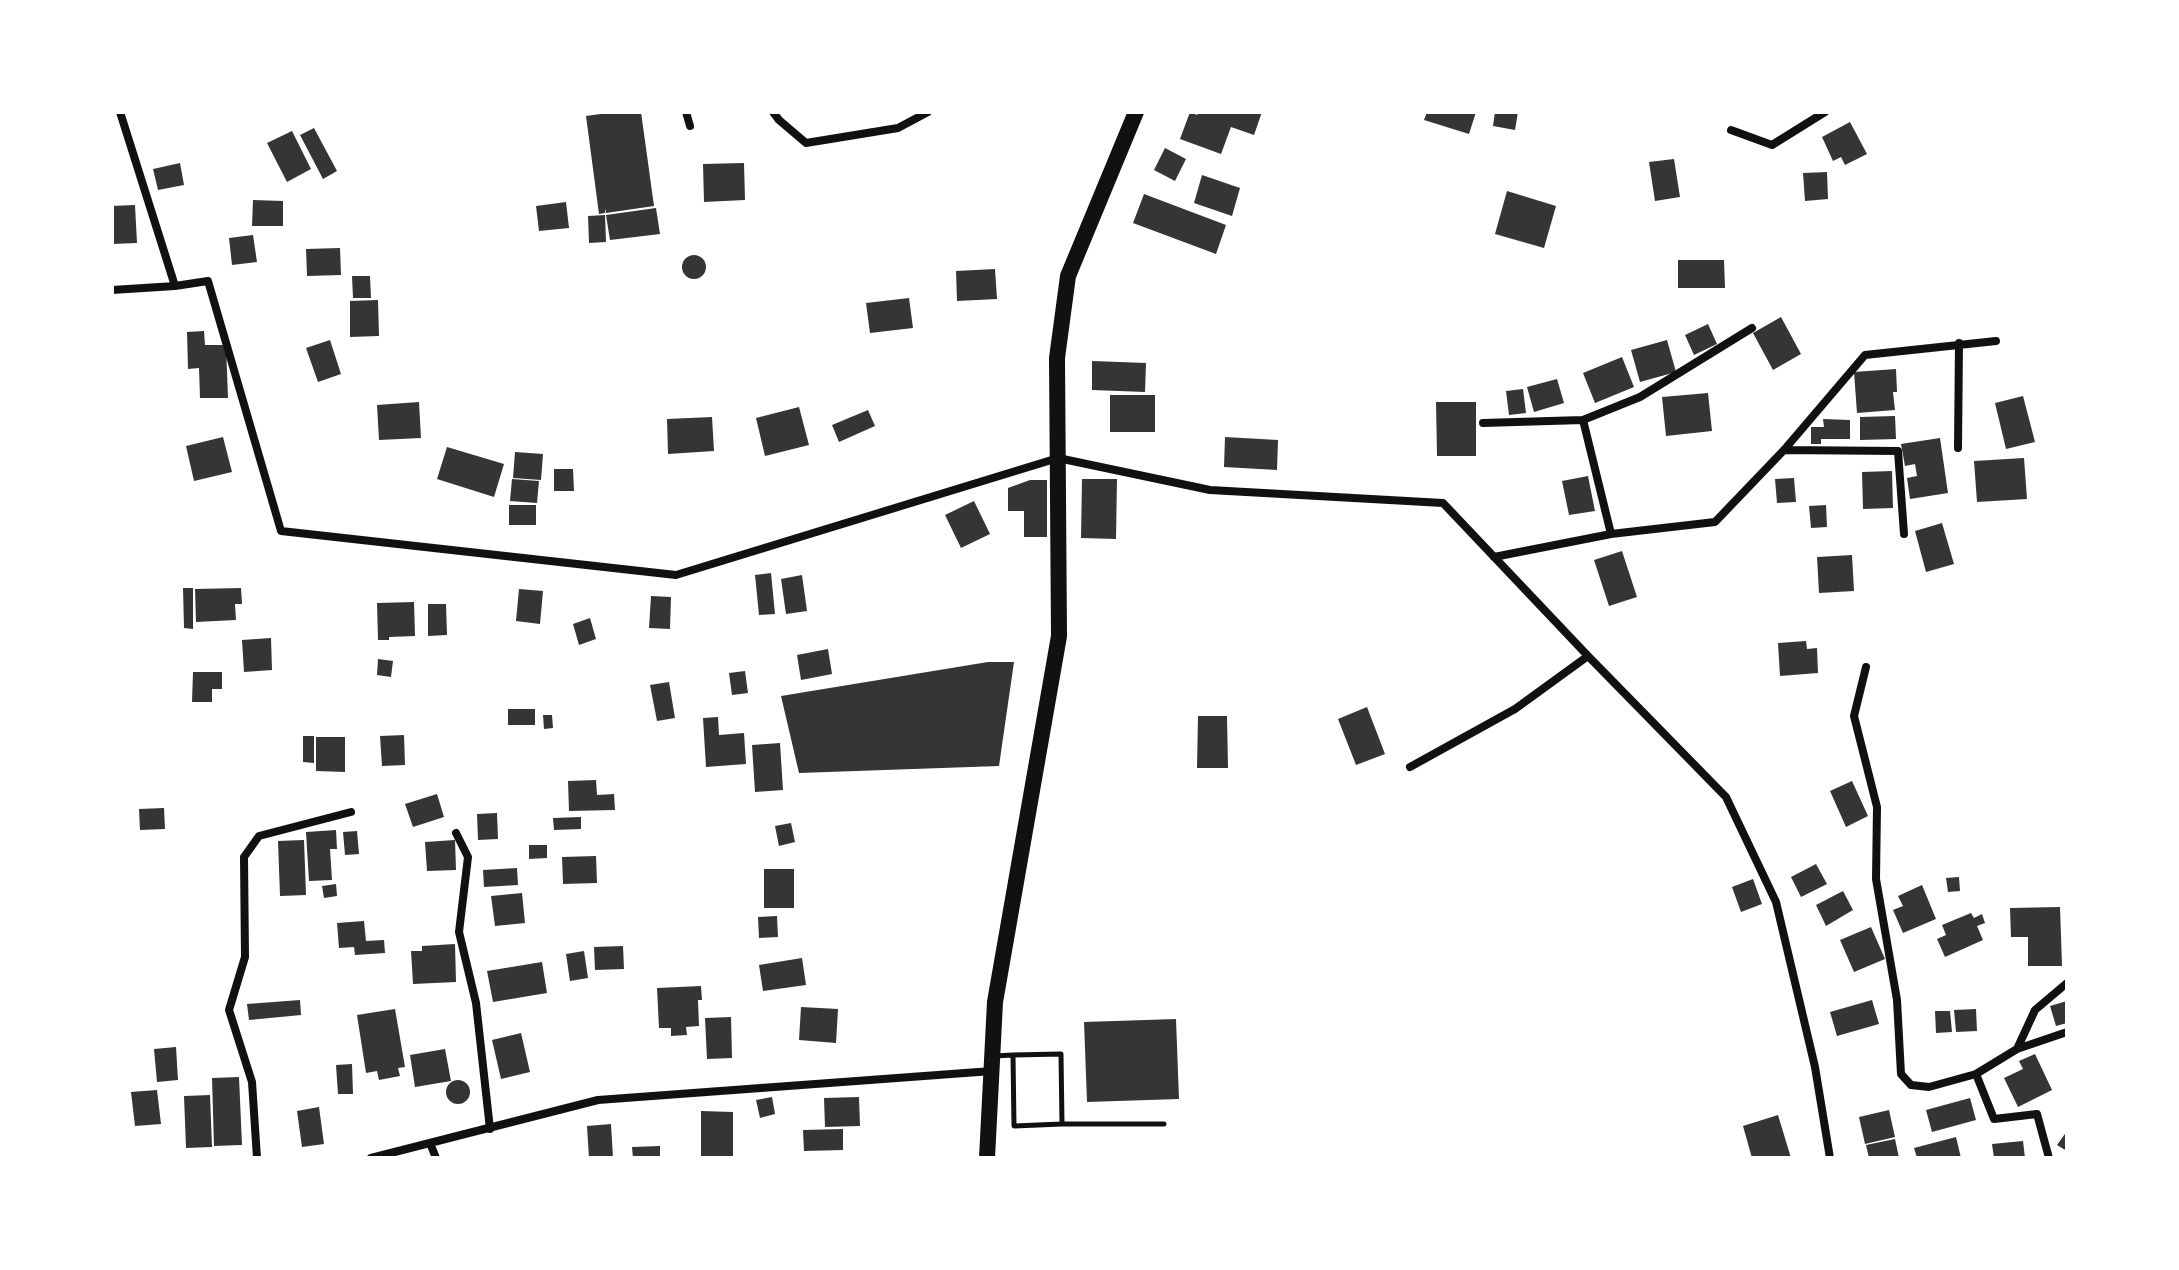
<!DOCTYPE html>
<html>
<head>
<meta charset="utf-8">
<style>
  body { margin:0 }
  #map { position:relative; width:2179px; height:1270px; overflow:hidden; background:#fff; font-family:"IBM Plex Sans",sans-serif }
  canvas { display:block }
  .frame { position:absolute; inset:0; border:114px solid #fff; pointer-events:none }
</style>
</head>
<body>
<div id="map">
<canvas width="2179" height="1270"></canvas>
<div class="frame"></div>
</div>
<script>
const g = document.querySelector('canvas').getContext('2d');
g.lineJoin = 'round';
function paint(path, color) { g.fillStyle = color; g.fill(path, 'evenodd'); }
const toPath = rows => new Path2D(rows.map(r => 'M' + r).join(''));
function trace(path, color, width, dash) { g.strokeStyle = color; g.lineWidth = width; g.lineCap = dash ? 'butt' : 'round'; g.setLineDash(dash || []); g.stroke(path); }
paint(toPath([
  [615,112,641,112,654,206,606,213,605,208,605,213,599,214,586,116],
  [1190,112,1197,115,1199,112,1262,112,1254,135,1231,127,1221,154,1180,139],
  [1427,112,1476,112,1469,134,1424,120],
  [1495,112,1518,112,1515,130,1493,126],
  [1850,122,1867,154,1845,165,1841,157,1833,161,1822,137],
  [314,128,337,171,323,179,300,135],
  [292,131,311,169,287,182,267,143],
  [1165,148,1186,159,1175,181,1154,170],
  [1674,159,1680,197,1655,201,1649,162],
  [180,163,184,185,158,190,153,169],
  [744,163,745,200,704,202,703,164],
  [1827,172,1828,199,1805,201,1803,173],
  [1202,175,1240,188,1232,216,1194,203],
  [1507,191,1556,206,1544,248,1495,234],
  [1144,194,1226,225,1216,254,1133,223],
  [253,200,283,201,283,226,252,226],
  [566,202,569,228,539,231,536,206],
  [135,205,137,243,112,244,112,206],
  [656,208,660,234,610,240,606,215],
  [605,215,606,242,589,243,588,216],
  [253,235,257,262,232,265,229,238],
  [340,248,341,275,307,276,306,249],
  '682 267a12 12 0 1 1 24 0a12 12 0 1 1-24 0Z',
  [1678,260,1724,260,1725,288,1678,288],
  [995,269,997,299,957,301,956,271],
  [352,276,370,276,371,298,353,298],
  [909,298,913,328,870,333,866,303],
  [378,300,379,336,350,337,350,301],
  [1781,317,1801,354,1773,370,1753,333],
  [1708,324,1717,344,1694,355,1685,335],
  [204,331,205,345,226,345,228,398,200,398,199,368,188,369,187,332],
  [330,340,341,374,318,382,306,348],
  [1667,340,1676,372,1640,382,1631,350],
  [1622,357,1634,387,1595,403,1583,373],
  [1092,361,1146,363,1145,392,1092,390],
  [1896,369,1897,392,1893,392,1895,410,1857,413,1854,372],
  [1557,379,1564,403,1534,412,1527,387],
  [1523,389,1526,413,1509,415,1506,391],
  [1708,393,1712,431,1666,436,1662,397],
  [1110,395,1155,395,1155,432,1110,432],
  [2023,396,2035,442,2006,449,1995,403],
  [419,402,421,438,379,440,377,405],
  [1436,402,1476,402,1476,456,1437,456],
  [799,407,809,445,765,456,756,418],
  [868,410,875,426,839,442,832,425],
  [1895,416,1896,439,1860,440,1860,417],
  [712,417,714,451,668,454,667,419],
  [1823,419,1850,420,1850,439,1821,439,1821,444,1811,444,1811,427,1824,427],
  [223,437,232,472,194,481,186,446],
  [1225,437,1278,440,1277,470,1224,467],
  [1940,438,1948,493,1910,499,1907,478,1917,476,1915,464,1905,466,1901,444],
  [447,447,504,464,494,497,437,479],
  [515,452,543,454,541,480,513,478],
  [2024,458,2027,499,1977,502,1974,461],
  [554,469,573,469,574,491,554,491],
  [1892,471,1893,508,1863,509,1862,472],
  [1588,476,1595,511,1569,515,1562,481],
  [1794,478,1796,502,1777,503,1775,479],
  [512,479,539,481,537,503,510,501],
  [1082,479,1117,479,1116,539,1081,538],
  [1030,480,1047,480,1047,537,1024,537,1024,511,1008,511,1008,488],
  [974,501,990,534,961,548,945,515],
  [509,505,536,505,536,525,509,525],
  [1826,505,1827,527,1811,528,1809,506],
  [1942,523,1954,564,1926,572,1915,531],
  [1622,551,1637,597,1609,606,1594,560],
  [1852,555,1854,591,1819,593,1817,557],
  [771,573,775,614,759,615,755,575],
  [802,575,807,611,786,614,781,579],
  [183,588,193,588,193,629,184,628],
  [241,588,242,604,235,604,236,620,196,622,195,589],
  [519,589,543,591,540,624,516,621],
  [651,596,671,597,670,629,649,628],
  [414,602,415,636,389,637,389,640,378,640,377,603],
  [428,604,446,604,447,635,428,636],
  [590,618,596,639,579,645,573,624],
  [271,638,272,670,244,672,242,640],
  [1806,641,1807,649,1817,648,1818,673,1780,676,1778,643],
  [828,649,832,674,801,680,797,655],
  [378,659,393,661,391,677,377,675],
  [988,662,1014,662,999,766,799,773,781,696],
  [745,671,748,693,732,695,729,673],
  [193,672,222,672,222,689,212,689,212,702,192,702],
  [669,682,675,718,657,721,650,685],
  [1367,707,1385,754,1356,765,1338,719],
  [508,709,535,709,535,725,508,725],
  [543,715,552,715,553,728,544,729],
  [1198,716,1227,716,1228,768,1197,768],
  [718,717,719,735,744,733,746,764,706,767,703,718],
  [404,735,405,765,382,766,380,736],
  [303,736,314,736,314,763,303,762],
  [316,737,345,737,345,772,316,771],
  [780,743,783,790,755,792,752,745],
  [596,780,597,795,614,794,615,810,569,811,568,781],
  [1852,781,1868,816,1846,827,1830,791],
  [437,794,444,817,413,827,405,804],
  [164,808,165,829,140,830,139,809],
  [497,813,498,839,478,840,477,814],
  [581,817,581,829,554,830,553,818],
  [791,823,795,842,779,846,775,826],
  [336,830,337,849,330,849,332,880,309,881,306,832],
  [357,831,359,854,345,855,343,832],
  [304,840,306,895,280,896,278,841],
  [455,840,456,870,427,871,425,842],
  [529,845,547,845,547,858,529,859],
  [596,856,597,883,563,884,562,857],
  [1816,864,1827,884,1801,897,1791,877],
  [517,868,518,885,484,887,483,870],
  [764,869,794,869,794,908,764,908],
  [1959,877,1960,891,1948,892,1946,878],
  [1753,879,1762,904,1741,912,1732,887],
  [336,884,337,896,324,898,322,886],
  [1922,885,1936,919,1903,933,1893,910,1903,906,1898,896],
  [1843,891,1853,910,1826,926,1816,905],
  [522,893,525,923,495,926,491,896],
  [2060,907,2062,966,2028,966,2028,937,2011,937,2010,908],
  [1971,913,1974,918,1982,914,1985,923,1977,926,1983,940,1945,957,1937,939,1946,935,1942,925],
  [777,916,778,937,759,938,758,917],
  [364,921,366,941,384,940,385,953,355,955,354,947,339,948,337,923],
  [1871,927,1885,959,1854,972,1840,940],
  [455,944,456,982,413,984,411,951,422,951,422,946],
  [623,946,624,969,595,970,594,947],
  [584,951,588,978,570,981,566,954],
  [802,958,806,985,763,991,759,965],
  [542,962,547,993,493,1002,487,971],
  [701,986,702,1000,698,1000,699,1026,686,1027,687,1035,671,1036,671,1028,659,1028,657,988],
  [300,1000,301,1015,249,1020,247,1004],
  [1872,1000,1879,1024,1837,1036,1830,1012],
  [2067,1001,2067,1023,2056,1026,2050,1006],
  [801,1007,838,1009,836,1043,799,1040],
  [395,1009,405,1067,398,1068,400,1076,379,1080,377,1071,366,1073,357,1015],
  [1976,1009,1977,1031,1956,1032,1954,1010],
  [1935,1011,1950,1011,1952,1032,1936,1033],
  [731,1017,732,1058,707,1059,705,1018],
  [1176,1019,1179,1099,1087,1102,1084,1022],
  [521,1033,530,1072,501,1079,492,1040],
  [176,1047,178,1080,157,1082,154,1049],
  [445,1049,451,1081,415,1087,410,1055],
  [2035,1054,2052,1090,2018,1107,2004,1078,2023,1069,2019,1061],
  [352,1064,353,1094,338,1094,336,1065],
  [239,1077,242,1145,214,1146,212,1078],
  '446 1092a12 12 0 1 1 24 0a12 12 0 1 1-24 0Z',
  [157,1090,161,1124,135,1126,131,1092],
  [210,1095,212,1147,186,1148,184,1096],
  [772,1097,775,1114,760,1118,756,1100],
  [859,1097,860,1126,825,1127,824,1098],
  [1970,1098,1976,1120,1932,1132,1926,1110],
  [319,1107,324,1144,302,1147,297,1111],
  [1889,1110,1895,1137,1865,1144,1859,1117],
  [701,1111,733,1112,733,1158,701,1158],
  [1778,1115,1791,1158,1752,1158,1743,1126],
  [611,1124,613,1158,589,1158,587,1126],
  [843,1129,843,1150,804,1151,803,1130],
  [2067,1131,2067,1151,2057,1145],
  [1956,1137,1961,1158,1917,1158,1914,1148],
  [1895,1139,1899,1158,1869,1158,1866,1145],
  [2023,1141,2025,1158,1994,1158,1992,1144],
  [660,1146,660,1158,633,1158,632,1147]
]), '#353535');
trace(toPath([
  [994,1056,1013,1055,1061,1054,1062,1124,1014,1126,1013,1055],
  [1062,1124,1164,1124]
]), '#111', 5);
trace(toPath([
  [120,112,175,286,208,281,281,531,676,575,1058,458,1210,490,1443,503,1588,656,1726,797,1776,902,1815,1067,1830,1158],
  [686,112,690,126],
  [773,112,779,120,806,143,898,128,928,112],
  [1731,130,1772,145,1825,112],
  [112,290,175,286],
  [1483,423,1583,420],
  [1958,448,1959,343],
  [1784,450,1898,451,1904,534],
  [1611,534,1583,420,1640,397,1752,328],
  [1494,557,1611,534,1715,522,1784,450,1865,355,1996,341],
  [1866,667,1854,716,1877,807,1876,879,1897,1000,1901,1074,1911,1085,1929,1087,1976,1074,1994,1119,2037,1114,2049,1158],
  [1410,767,1515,709,1588,656],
  [456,833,468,857,459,932,476,1003,490,1129],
  [2017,1049,2067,1032],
  [1976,1074,2017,1049,2035,1010,2067,983],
  [430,1143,436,1158],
  [257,1158,252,1082,229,1010,245,957,244,857,259,836,351,812],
  [371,1158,598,1100,992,1071]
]), '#111', 8);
trace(toPath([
  [987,1158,995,1002,1059,636,1057,358,1068,276,1136,112]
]), '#111', 16);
</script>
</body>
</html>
